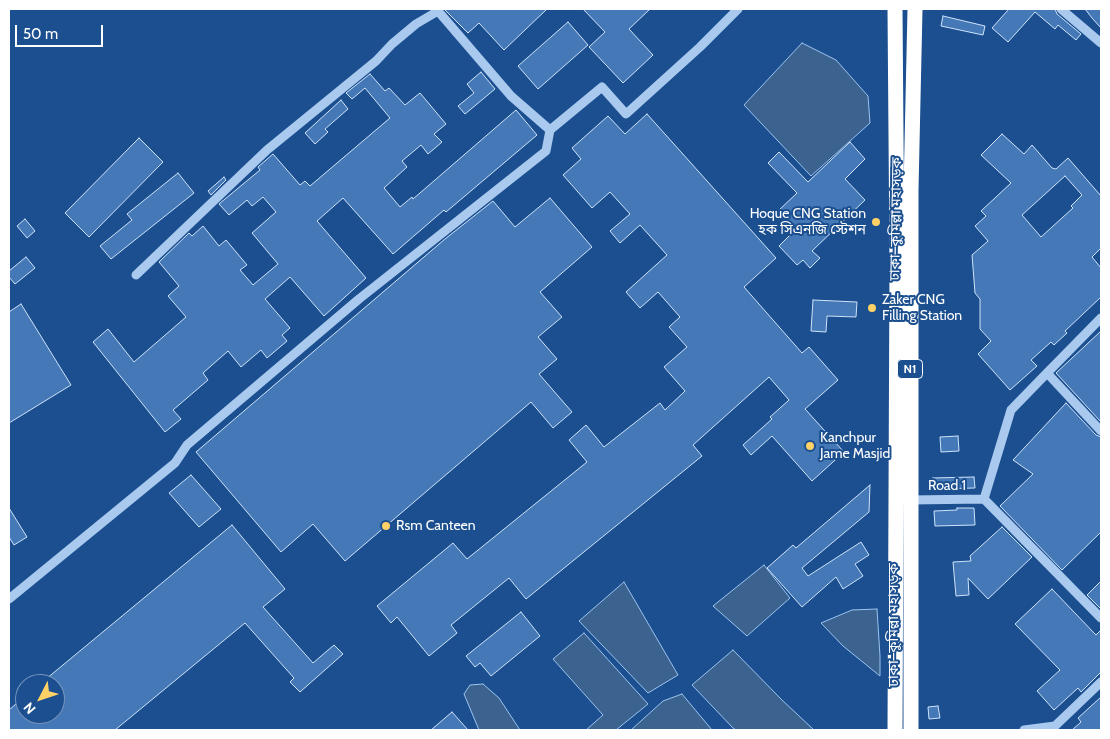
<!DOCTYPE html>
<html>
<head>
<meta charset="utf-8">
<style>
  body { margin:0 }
  #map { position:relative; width:1110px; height:739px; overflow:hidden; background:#1b4f8f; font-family:Cabin,sans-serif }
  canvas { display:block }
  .frame { position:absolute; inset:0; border:10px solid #fff; pointer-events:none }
  .north { position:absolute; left:15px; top:674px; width:50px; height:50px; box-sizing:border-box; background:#1b4f8f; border:1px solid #7695bc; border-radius:50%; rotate:229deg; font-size:14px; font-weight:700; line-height:20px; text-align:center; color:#fff }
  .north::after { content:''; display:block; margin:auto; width:18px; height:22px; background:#ffd166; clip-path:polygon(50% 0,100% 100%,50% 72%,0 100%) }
  .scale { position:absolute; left:15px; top:25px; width:88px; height:22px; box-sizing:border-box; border:2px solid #fff; border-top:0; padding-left:6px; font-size:15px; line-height:18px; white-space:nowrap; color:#fff; -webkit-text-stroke:4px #1b4f8f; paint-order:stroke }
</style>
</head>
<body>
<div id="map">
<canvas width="1110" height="739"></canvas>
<div class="frame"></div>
<div class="north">N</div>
<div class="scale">50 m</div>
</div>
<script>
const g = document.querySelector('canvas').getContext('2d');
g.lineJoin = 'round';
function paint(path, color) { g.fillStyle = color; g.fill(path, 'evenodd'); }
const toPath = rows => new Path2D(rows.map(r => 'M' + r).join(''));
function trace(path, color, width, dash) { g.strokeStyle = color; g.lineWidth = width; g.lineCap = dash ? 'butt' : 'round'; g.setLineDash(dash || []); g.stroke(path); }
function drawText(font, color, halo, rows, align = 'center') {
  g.font = font + ' Cabin,"Noto Sans Bengali",sans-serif'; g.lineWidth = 4; g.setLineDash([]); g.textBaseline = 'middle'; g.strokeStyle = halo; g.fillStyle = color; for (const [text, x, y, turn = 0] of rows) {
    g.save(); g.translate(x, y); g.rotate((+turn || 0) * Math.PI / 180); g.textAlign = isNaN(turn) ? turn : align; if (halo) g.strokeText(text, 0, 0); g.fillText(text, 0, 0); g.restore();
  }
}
const water = toPath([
  [802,43,836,60,868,96,870,123,811,176,744,105,802,43],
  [764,565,790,598,747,636,713,606,764,565],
  [624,582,678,675,648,693,579,621,624,582],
  [877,609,880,656,880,676,843,646,821,623,852,610,877,609],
  [584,633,648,704,616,730,586,730,603,715,553,659,584,633],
  [733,650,782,700,814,730,736,730,733,728,692,685,733,650],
  [483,684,499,698,520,730,479,730,464,694,470,685,483,684],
  [682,694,712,730,631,730,663,701,682,694]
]);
paint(water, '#3c6290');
trace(water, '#9cc4f0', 1);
const building = toPath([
  [444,9,547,9,504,50,479,23,468,33,444,9],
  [583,9,650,9,629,29,653,55,623,83,589,47,605,32,583,9],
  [1009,9,1055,9,1057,14,1081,34,1076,40,1058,25,1055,29,1035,12,1008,42,992,28,1009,9],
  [1085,9,1101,9,1101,28,1092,18,1085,9],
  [943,16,985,26,983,35,941,26,943,16],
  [568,22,588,45,538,89,518,66,568,22],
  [481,72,495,89,465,114,458,106,474,93,467,84,481,72],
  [370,74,385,91,389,88,405,105,420,93,446,124,434,134,442,142,428,154,421,145,402,161,407,167,384,188,400,207,412,197,413,199,516,110,537,135,446,212,444,210,393,254,343,198,317,221,366,278,324,316,290,277,265,299,290,328,282,335,287,341,267,358,261,350,241,367,228,351,203,373,208,380,173,410,181,419,165,432,93,342,108,329,134,362,186,317,168,296,179,286,159,262,189,233,192,236,203,226,219,246,226,240,247,265,240,270,253,285,278,264,252,233,276,212,263,197,252,206,247,200,229,215,219,204,260,170,258,167,273,154,300,185,305,181,310,186,390,118,365,88,352,99,346,93,370,74],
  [341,100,348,109,325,129,328,132,315,144,305,133,341,100],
  [647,114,776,258,744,287,802,353,809,347,838,380,805,409,844,452,812,481,772,436,751,455,743,445,772,419,770,417,789,400,769,377,693,445,702,456,526,599,509,578,451,625,457,633,429,656,397,617,391,623,377,606,453,543,467,559,587,462,569,440,586,425,604,447,660,403,665,410,685,391,664,367,687,347,669,327,680,317,658,292,640,308,626,292,667,255,640,225,620,243,610,231,630,214,610,192,592,208,563,175,581,159,572,148,608,116,625,134,647,114],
  [1002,134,1024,154,1032,145,1052,168,1056,169,1068,158,1101,196,1101,248,1092,257,1101,268,1101,297,1065,331,1067,333,1054,345,1051,342,1031,360,1037,366,1010,390,978,354,991,341,980,329,980,299,975,293,972,255,988,241,975,226,986,216,981,211,1011,183,981,155,1002,134],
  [1065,176,1082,195,1071,206,1073,208,1041,237,1022,215,1065,176],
  [139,138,163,162,89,237,65,213,139,138],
  [850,142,865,159,845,179,865,200,812,251,820,258,810,268,803,260,797,265,779,246,795,230,777,212,797,193,768,163,779,152,808,182,850,142],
  [178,173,194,193,111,259,100,246,132,220,127,214,178,173],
  [224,177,226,180,211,195,208,191,224,177],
  [550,198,592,247,540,292,562,317,538,337,557,359,539,374,572,412,553,428,531,402,345,561,313,524,281,552,196,452,445,239,493,201,515,227,550,198],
  [25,219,35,231,27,238,17,226,25,219],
  [26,257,35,268,15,284,9,277,9,271,26,257],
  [813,300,857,302,856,317,827,316,826,332,811,331,813,300],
  [21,304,71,385,9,423,9,312,21,304],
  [1101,331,1101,422,1056,373,1101,331],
  [1066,403,1096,435,1101,437,1101,532,1062,570,1000,506,1033,474,1013,460,1066,403],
  [958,436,959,451,941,452,940,437,958,436],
  [191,475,221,509,199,527,169,493,191,475],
  [974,477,975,488,933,489,932,478,974,477],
  [870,485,869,512,802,568,808,576,861,542,869,555,855,564,863,576,843,589,836,577,802,607,767,568,793,545,796,548,870,485],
  [9,508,27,537,14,545,9,537,9,508],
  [957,508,974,508,975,525,935,526,934,511,957,510,957,508],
  [232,525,285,589,263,607,313,663,334,645,343,654,300,692,290,682,294,678,245,623,115,730,9,730,9,710,25,696,25,714,55,714,55,684,40,684,232,525],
  [1002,527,1032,557,988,599,968,578,969,595,956,596,953,562,971,561,970,556,1002,527],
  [1101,581,1101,609,1087,595,1101,581],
  [1052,589,1096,635,1101,630,1101,672,1081,692,1078,688,1054,710,1037,691,1060,670,1015,624,1052,589],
  [521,612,540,636,491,676,480,663,475,667,466,656,521,612],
  [1101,697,1101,730,1072,730,1081,722,1078,718,1101,697],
  [938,706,940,718,929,719,928,707,938,706],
  [452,712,468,730,431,730,452,712]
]);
paint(building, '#4478b7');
trace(building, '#cfe3fa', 1);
trace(toPath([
  [1061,9,1101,43],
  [136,275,267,150,376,61,392,44,416,24,438,11,511,96,550,130],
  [1047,373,1101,318],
  [1101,431,1047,373,1011,410,984,499,1101,618],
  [910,500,984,499],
  [9,599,175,463,187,445,359,299,546,151,550,130,602,87,626,114,700,47,738,9],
  [1024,730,1055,726,1101,682]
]), '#a9c9ee', 9);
trace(toPath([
  [895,730,897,263,895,9],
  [911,730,911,190,915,9]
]), '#fff', 15);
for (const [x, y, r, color] of [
  [876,222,5,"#ffd166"],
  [872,308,5,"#ffd166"],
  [810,446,5,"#ffd166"],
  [386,526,5,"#ffd166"]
]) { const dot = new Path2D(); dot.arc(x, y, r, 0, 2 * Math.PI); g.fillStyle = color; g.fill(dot); trace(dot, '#1b4f8f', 2); }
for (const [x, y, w] of [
  [910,369,25]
]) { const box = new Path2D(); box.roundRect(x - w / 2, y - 9.5, w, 19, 4); g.fillStyle = '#1b4f8f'; g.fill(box); trace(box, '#fff', 1); }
drawText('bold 12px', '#fff', null, [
  ["N1",910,369]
]);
drawText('14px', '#fff', '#1b4f8f', [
  ["Hoque CNG Station",866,214,"right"],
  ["হক সিএনজি স্টেশন",866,230,"right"],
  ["Zaker CNG",882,300],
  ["Filling Station",882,316],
  ["Kanchpur",820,438],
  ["Jame Masjid",820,454],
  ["Rsm Canteen",396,526]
], 'left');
drawText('14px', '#fff', '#1b4f8f', [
  ["ঢাকা–কুমিল্লা মহাসড়ক",896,219,-89],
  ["Road 1",947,486],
  ["ঢাকা–কুমিল্লা মহাসড়ক",894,625,-90]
]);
</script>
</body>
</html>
